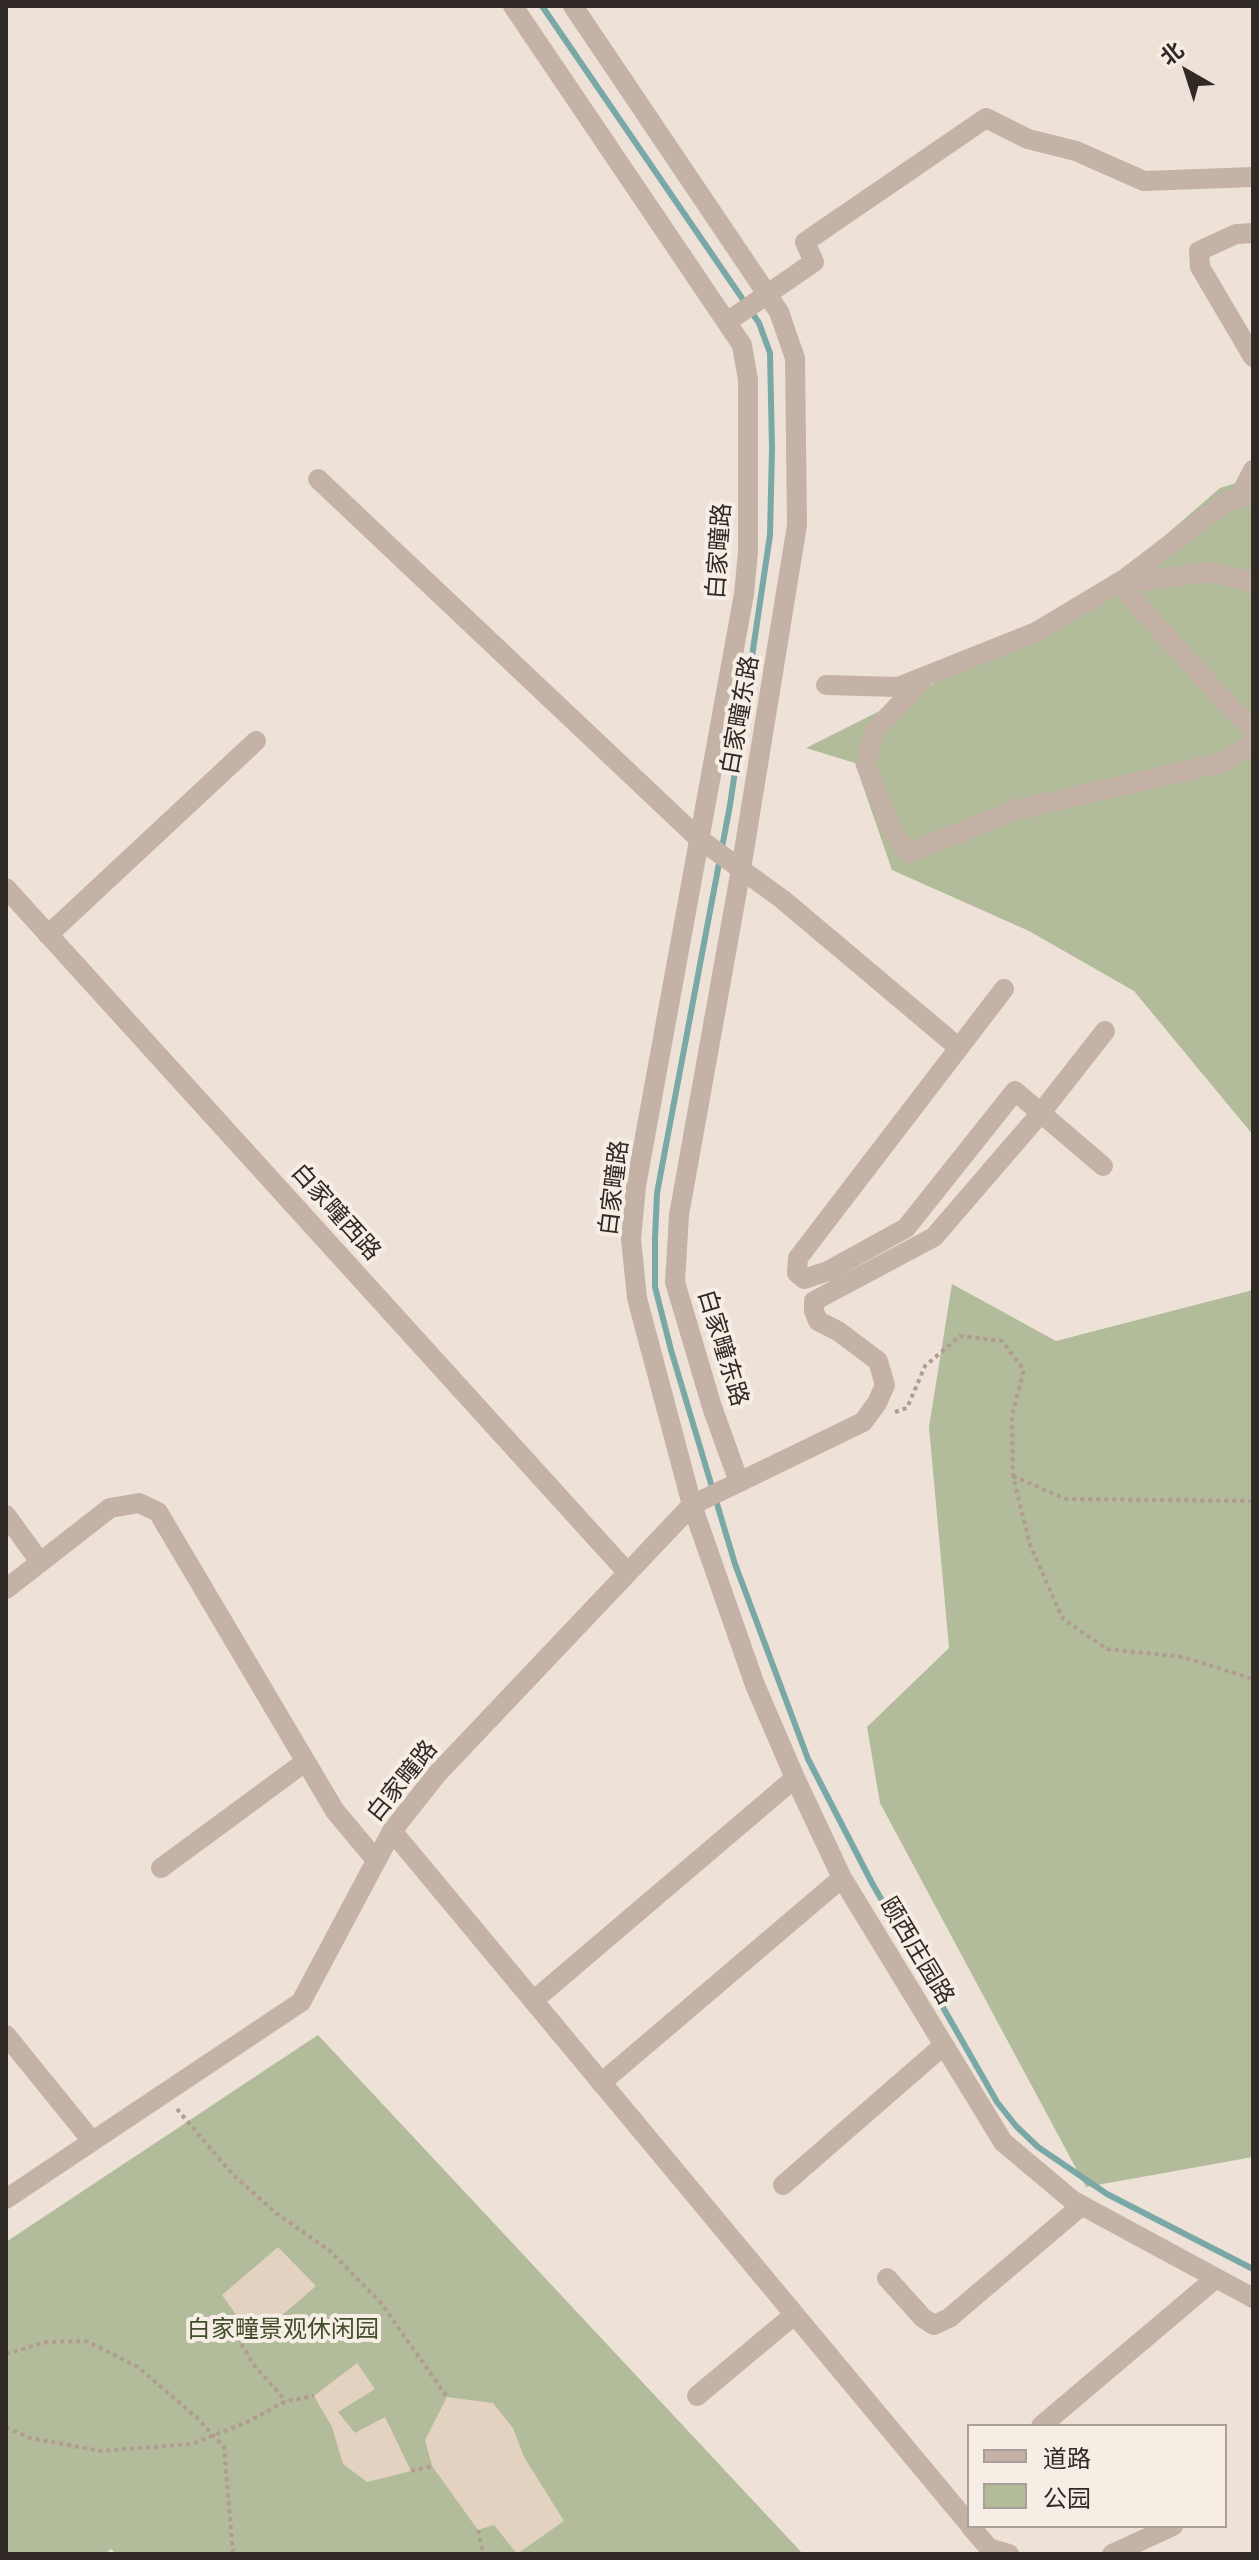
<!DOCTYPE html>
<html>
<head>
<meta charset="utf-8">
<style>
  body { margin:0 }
  #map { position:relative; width:1259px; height:2560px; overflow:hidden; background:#eee2d8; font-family:"Golos Text","Noto Sans SC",sans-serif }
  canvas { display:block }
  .frame { position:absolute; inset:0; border:8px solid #312926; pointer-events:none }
  .legend { position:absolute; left:967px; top:2424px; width:260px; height:104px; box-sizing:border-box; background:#f6ede4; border:2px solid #a79f98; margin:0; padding:10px 14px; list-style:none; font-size:24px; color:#312926 }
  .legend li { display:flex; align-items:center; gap:16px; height:40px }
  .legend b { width:40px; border:2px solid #a79f98 }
  .north { position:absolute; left:1147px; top:32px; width:80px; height:80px; -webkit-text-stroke:6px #f6ede4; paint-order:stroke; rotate:321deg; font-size:22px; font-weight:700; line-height:32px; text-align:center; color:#312926 }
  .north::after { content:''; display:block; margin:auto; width:28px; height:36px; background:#312926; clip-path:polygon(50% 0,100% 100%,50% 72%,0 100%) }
</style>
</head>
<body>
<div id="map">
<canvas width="1259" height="2560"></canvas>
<div class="frame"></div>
<ul class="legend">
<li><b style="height:10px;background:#c4b2a6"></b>道路</li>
<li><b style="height:22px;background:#b2bb9a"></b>公园</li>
</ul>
<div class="north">北</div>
</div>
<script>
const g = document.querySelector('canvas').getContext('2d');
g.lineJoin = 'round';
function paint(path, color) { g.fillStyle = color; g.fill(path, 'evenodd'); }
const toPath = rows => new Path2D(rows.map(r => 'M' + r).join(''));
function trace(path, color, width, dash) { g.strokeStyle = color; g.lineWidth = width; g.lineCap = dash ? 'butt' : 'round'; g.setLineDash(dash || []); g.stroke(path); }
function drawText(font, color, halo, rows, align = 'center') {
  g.font = font + ' "Golos Text","Noto Sans SC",sans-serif'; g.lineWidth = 8; g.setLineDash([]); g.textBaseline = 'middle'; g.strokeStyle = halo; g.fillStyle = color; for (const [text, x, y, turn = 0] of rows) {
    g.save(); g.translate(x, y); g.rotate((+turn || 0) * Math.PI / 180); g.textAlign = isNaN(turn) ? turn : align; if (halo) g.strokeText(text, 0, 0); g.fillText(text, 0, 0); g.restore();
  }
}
paint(toPath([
  [1253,478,1253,1135,1134,991,1029,931,892,870,855,763,806,748,1077,612,1220,488],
  [952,1284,1056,1341,1253,1290,1253,2157,1086,2187,880,1803,867,1727,949,1648,929,1427],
  [318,2035,803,2554,116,2554,111,2549,105,2554,6,2554,6,2242]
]), '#b2bb9a');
paint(toPath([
  [278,2247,316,2286,265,2330,244,2326,222,2295],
  [357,2363,375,2389,338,2412,355,2433,385,2417,411,2471,367,2482,343,2464,332,2427,314,2396],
  [447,2397,493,2403,513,2428,524,2457,564,2521,517,2554,494,2525,478,2530,432,2466,425,2440]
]), '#e4d2c1');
trace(toPath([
  [542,6,759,323,770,353,772,448,770,535,730,805,657,1193,655,1239,655,1287,671,1350,735,1564,808,1759,872,1883,997,2102,1016,2126,1038,2147,1107,2194,1253,2269]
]), '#7aa8a7', 6);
trace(toPath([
  [895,1412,907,1408,925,1366,960,1336,1002,1341,1024,1370,1012,1415,1013,1476,1030,1545,1063,1619,1107,1649,1183,1657,1253,1679],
  [1013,1476,1066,1499,1253,1501],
  [177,2109,233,2175,276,2213,330,2251,381,2303,447,2397],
  [244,2326,235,2333,253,2364,286,2401],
  [6,2354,46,2342,86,2341,138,2367,197,2418,224,2447,233,2554],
  [6,2427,30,2438,101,2451,192,2444,247,2422,286,2401,314,2396],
  [411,2471,432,2466],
  [478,2530,483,2554]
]), '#b09c90', 4, [4, 4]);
trace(toPath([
  [573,6,767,294,779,312,795,358,797,525,741,869,679,1215,675,1282,712,1407,739,1482],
  [1253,233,1236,234,1199,251,1200,267,1253,357],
  [727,322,814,262,805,242,986,118,1028,139,1076,151,1144,181,1253,177],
  [318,479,698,838,782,899,959,1048],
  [1238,499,1253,470],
  [1118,583,1231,708,1253,729],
  [1122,583,1210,572,1245,580,1253,585],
  [926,676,874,731,866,765,893,832,909,853,1016,810,1220,763,1253,744],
  [826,685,898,687,1036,632,1126,578,1224,503,1253,494],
  [6,888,627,1572],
  [48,935,256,741],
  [1004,989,798,1258,797,1273,804,1279,828,1271,906,1228,1015,1091,1103,1166],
  [1105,1031,1040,1114,934,1237,814,1301,814,1311,818,1321,838,1331,878,1361,885,1385,877,1403,863,1422,692,1505,755,1685,795,1778,842,1878,1003,2142,1072,2200,1253,2298],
  [6,1515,40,1562],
  [6,1589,110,1508,139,1503,158,1512,335,1811,376,1860],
  [392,1831,969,2524],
  [161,1868,305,1762],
  [533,2001,795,1778],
  [6,2035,92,2141],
  [601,2083,842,1878],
  [783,2185,944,2045],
  [6,2199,301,2002,392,1831,437,1774,692,1505,637,1298,631,1239,636,1186,744,594,748,552,748,380,742,345,513,6],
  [887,2278,923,2318,934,2325,949,2318,1081,2206],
  [697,2396,794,2315],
  [1041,2426,1216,2278],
  [970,2526,989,2548,1009,2554],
  [1112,2554,1173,2526]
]), '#c4b2a6', 20);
drawText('24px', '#312926', '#f6ede4', [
  ["白家疃路",719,551,-86],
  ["白家疃东路",740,715,-80],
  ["白家疃路",614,1188,-83],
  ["白家疃西路",336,1212,48],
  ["白家疃东路",723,1348,73],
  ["白家疃路",402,1781,-51],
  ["颐西庄园路",917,1951,59]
]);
drawText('24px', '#434d2c', '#f6ede4', [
  ["白家疃景观休闲园",283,2329]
]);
</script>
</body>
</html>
